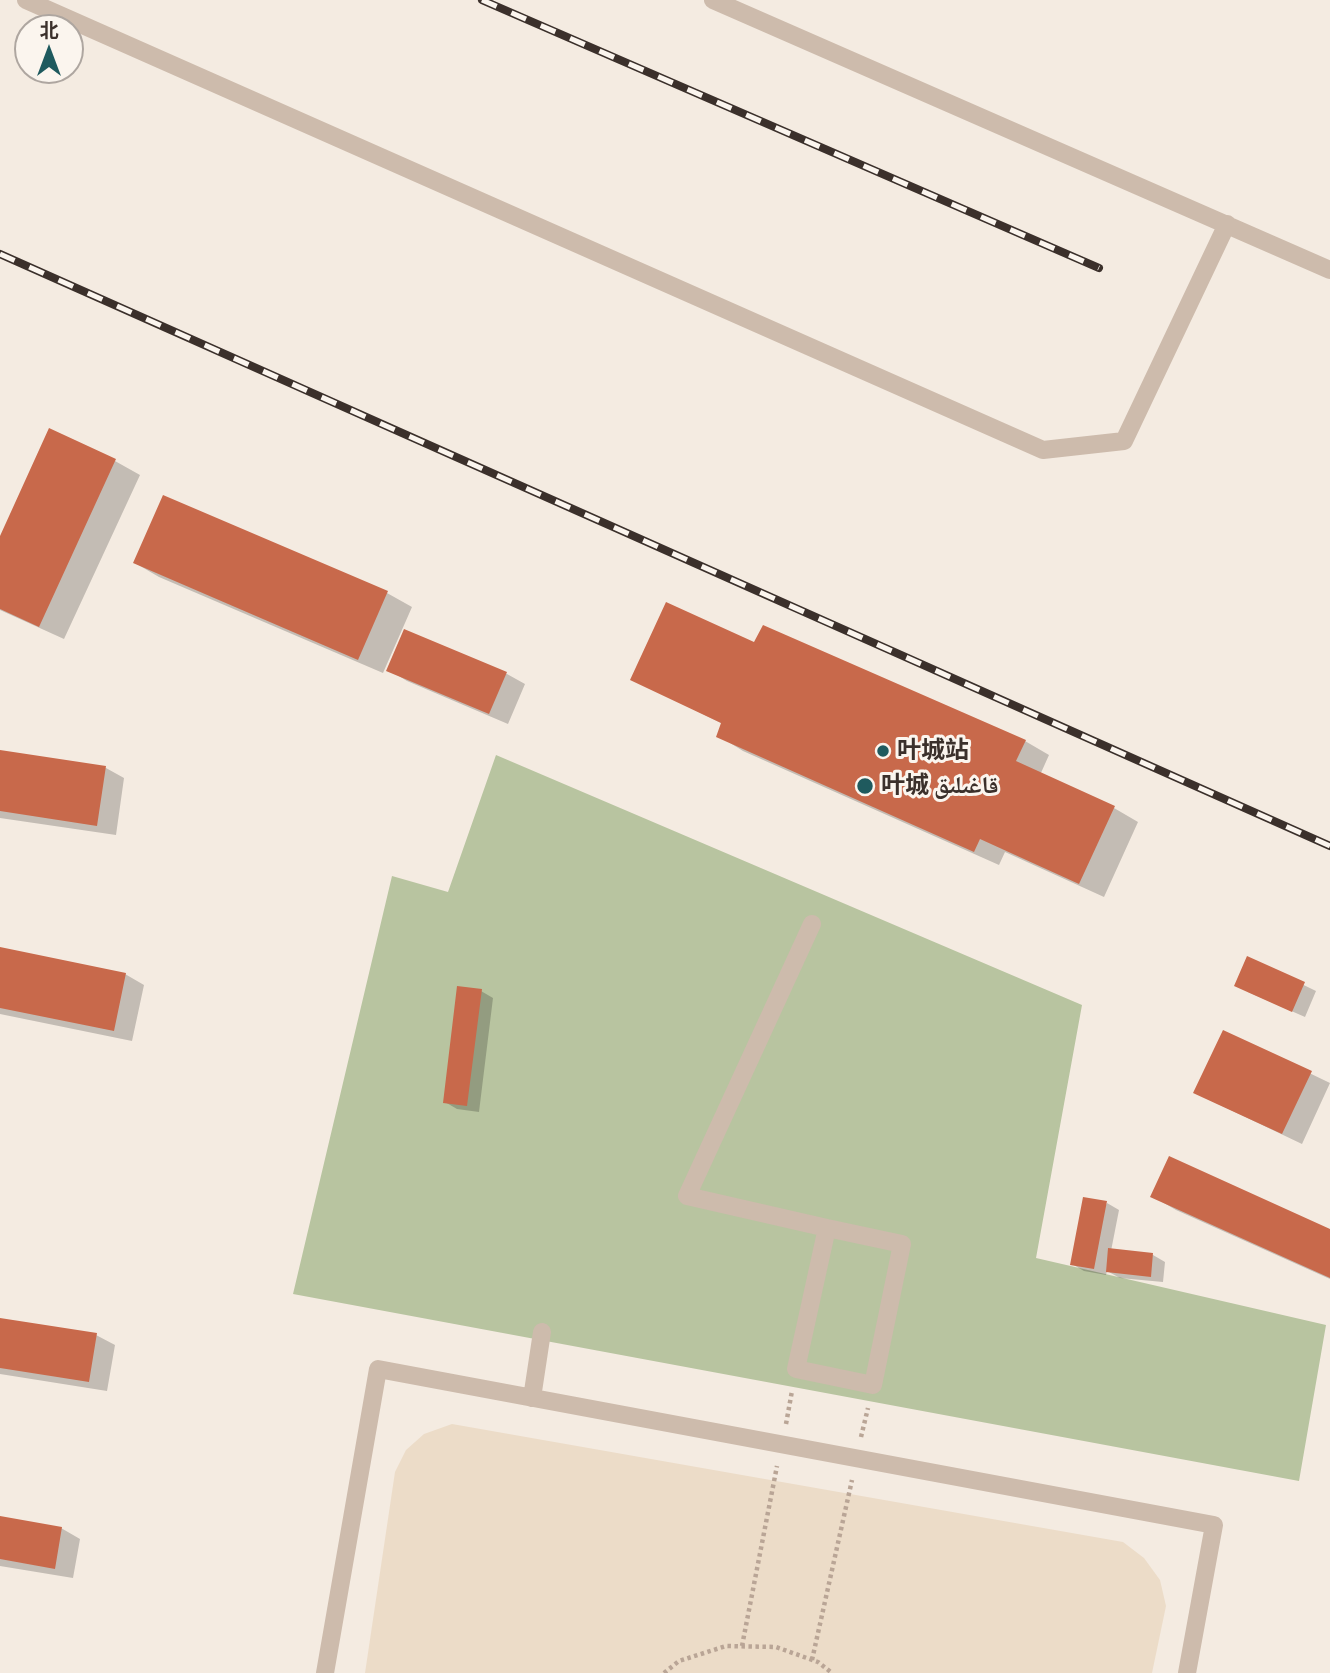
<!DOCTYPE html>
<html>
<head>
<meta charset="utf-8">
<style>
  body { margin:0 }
  #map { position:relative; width:1330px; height:1673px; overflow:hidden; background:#f4ebe1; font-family:"PT Sans Narrow","Noto Sans SC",sans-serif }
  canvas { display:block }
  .north { position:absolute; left:14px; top:14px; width:70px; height:70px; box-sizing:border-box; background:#fbf5ee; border:2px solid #aea6a0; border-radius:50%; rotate:0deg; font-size:19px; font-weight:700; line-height:28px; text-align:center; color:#3b302b }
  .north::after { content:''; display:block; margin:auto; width:24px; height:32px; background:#1f5a5e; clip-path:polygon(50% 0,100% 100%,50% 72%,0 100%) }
</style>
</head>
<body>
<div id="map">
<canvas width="1330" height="1673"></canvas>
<div class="north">北</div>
</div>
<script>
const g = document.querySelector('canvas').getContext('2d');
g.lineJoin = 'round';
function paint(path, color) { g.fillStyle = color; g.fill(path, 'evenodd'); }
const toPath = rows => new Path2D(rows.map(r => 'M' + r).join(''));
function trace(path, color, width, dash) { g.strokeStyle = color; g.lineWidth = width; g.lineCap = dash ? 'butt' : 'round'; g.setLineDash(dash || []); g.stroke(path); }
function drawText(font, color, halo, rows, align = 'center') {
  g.font = font + ' "PT Sans Narrow","Noto Naskh Arabic","Noto Sans SC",sans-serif'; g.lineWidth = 6; g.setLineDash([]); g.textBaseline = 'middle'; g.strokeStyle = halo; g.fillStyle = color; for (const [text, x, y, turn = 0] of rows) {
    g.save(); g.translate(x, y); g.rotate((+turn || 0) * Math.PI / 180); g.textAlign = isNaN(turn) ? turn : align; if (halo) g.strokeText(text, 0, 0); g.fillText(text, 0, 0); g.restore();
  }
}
paint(toPath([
  [496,755,1082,1005,1036,1258,1326,1325,1299,1481,293,1294,392,876,448,892]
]), '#b8c4a0');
paint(toPath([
  [452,1424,1123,1542,1144,1558,1160,1580,1166,1606,1152,1673,365,1673,395,1472,406,1450,424,1434]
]), '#ecdcc8');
paint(toPath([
  [115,461,140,475,64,639,0,610,0,540],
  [163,497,387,593,412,607,383,673,159,577,135,563],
  [405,631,507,674,525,684,508,724,407,681,389,670],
  [754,645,1025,741,1049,755,1040,775,1114,808,1138,822,1104,897,1005,852,999,865,743,751,719,736,723,724,632,679],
  [0,752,106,768,124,778,116,835,0,818],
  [0,949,125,974,144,985,132,1041,0,1014],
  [1248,958,1316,991,1305,1017,1248,992],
  [481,991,493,998,479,1112,457,1109,445,1102],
  [1224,1032,1330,1083,1302,1144,1195,1093],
  [1152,1196,1330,1231,1330,1279,1176,1210],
  [1107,1203,1119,1210,1111,1251,1153,1255,1165,1262,1163,1282,1120,1278,1107,1271,1106,1275,1084,1271,1072,1264],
  [0,1319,96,1335,115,1345,107,1391,0,1374],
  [0,1518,61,1528,80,1539,73,1578,0,1566]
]), '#0003');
paint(toPath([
  [49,428,116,459,39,627,0,609,0,536],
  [163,495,388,591,358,660,133,563],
  [666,602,754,642,763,625,1026,740,1016,761,1115,806,1079,884,980,839,974,852,716,737,721,723,630,680],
  [404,629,507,672,489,714,386,671],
  [0,750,106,766,97,826,0,811],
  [0,947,126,973,114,1031,0,1008],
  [1247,956,1305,982,1292,1012,1234,986],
  [457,986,482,989,467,1106,443,1103],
  [1223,1030,1312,1071,1282,1134,1193,1093],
  [1169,1156,1330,1229,1330,1278,1150,1197],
  [1083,1197,1107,1201,1094,1269,1070,1265],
  [1108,1248,1153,1253,1151,1277,1106,1272],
  [0,1318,97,1333,89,1382,0,1368],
  [0,1516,62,1527,55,1569,0,1559]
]), '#c8694b');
trace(toPath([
  [786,1424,792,1391],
  [861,1437,868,1408],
  [742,1646,777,1466],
  [812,1660,852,1480],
  [664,1673,679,1661,726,1646,776,1647,818,1662,832,1673]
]), '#b9a596', 4.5, [3.5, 3.5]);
trace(toPath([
  [26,0,1043,450,1124,441,1227,224],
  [713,0,1330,270],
  [812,924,687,1196,827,1228,796,1369,873,1385,902,1244,827,1228],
  [532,1398,542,1332],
  [325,1673,378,1369,1214,1525,1187,1673]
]), '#cdbbac', 18);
const rail = toPath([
  [482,0,1099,268],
  [0,254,1330,846]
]);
trace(rail, '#3b302b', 8);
trace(rail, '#fbf5ee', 5, [16]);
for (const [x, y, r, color] of [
  [883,751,7,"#1f5a5e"],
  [865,786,9,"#1f5a5e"]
]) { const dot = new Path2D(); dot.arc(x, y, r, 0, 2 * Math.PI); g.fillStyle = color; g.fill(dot); trace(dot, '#fbf5ee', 2.5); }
drawText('bold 24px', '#3b302b', '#fbf5ee', [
  ["叶城站",897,751],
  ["叶城 قاغىلىق",881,786]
], 'left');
</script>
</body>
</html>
